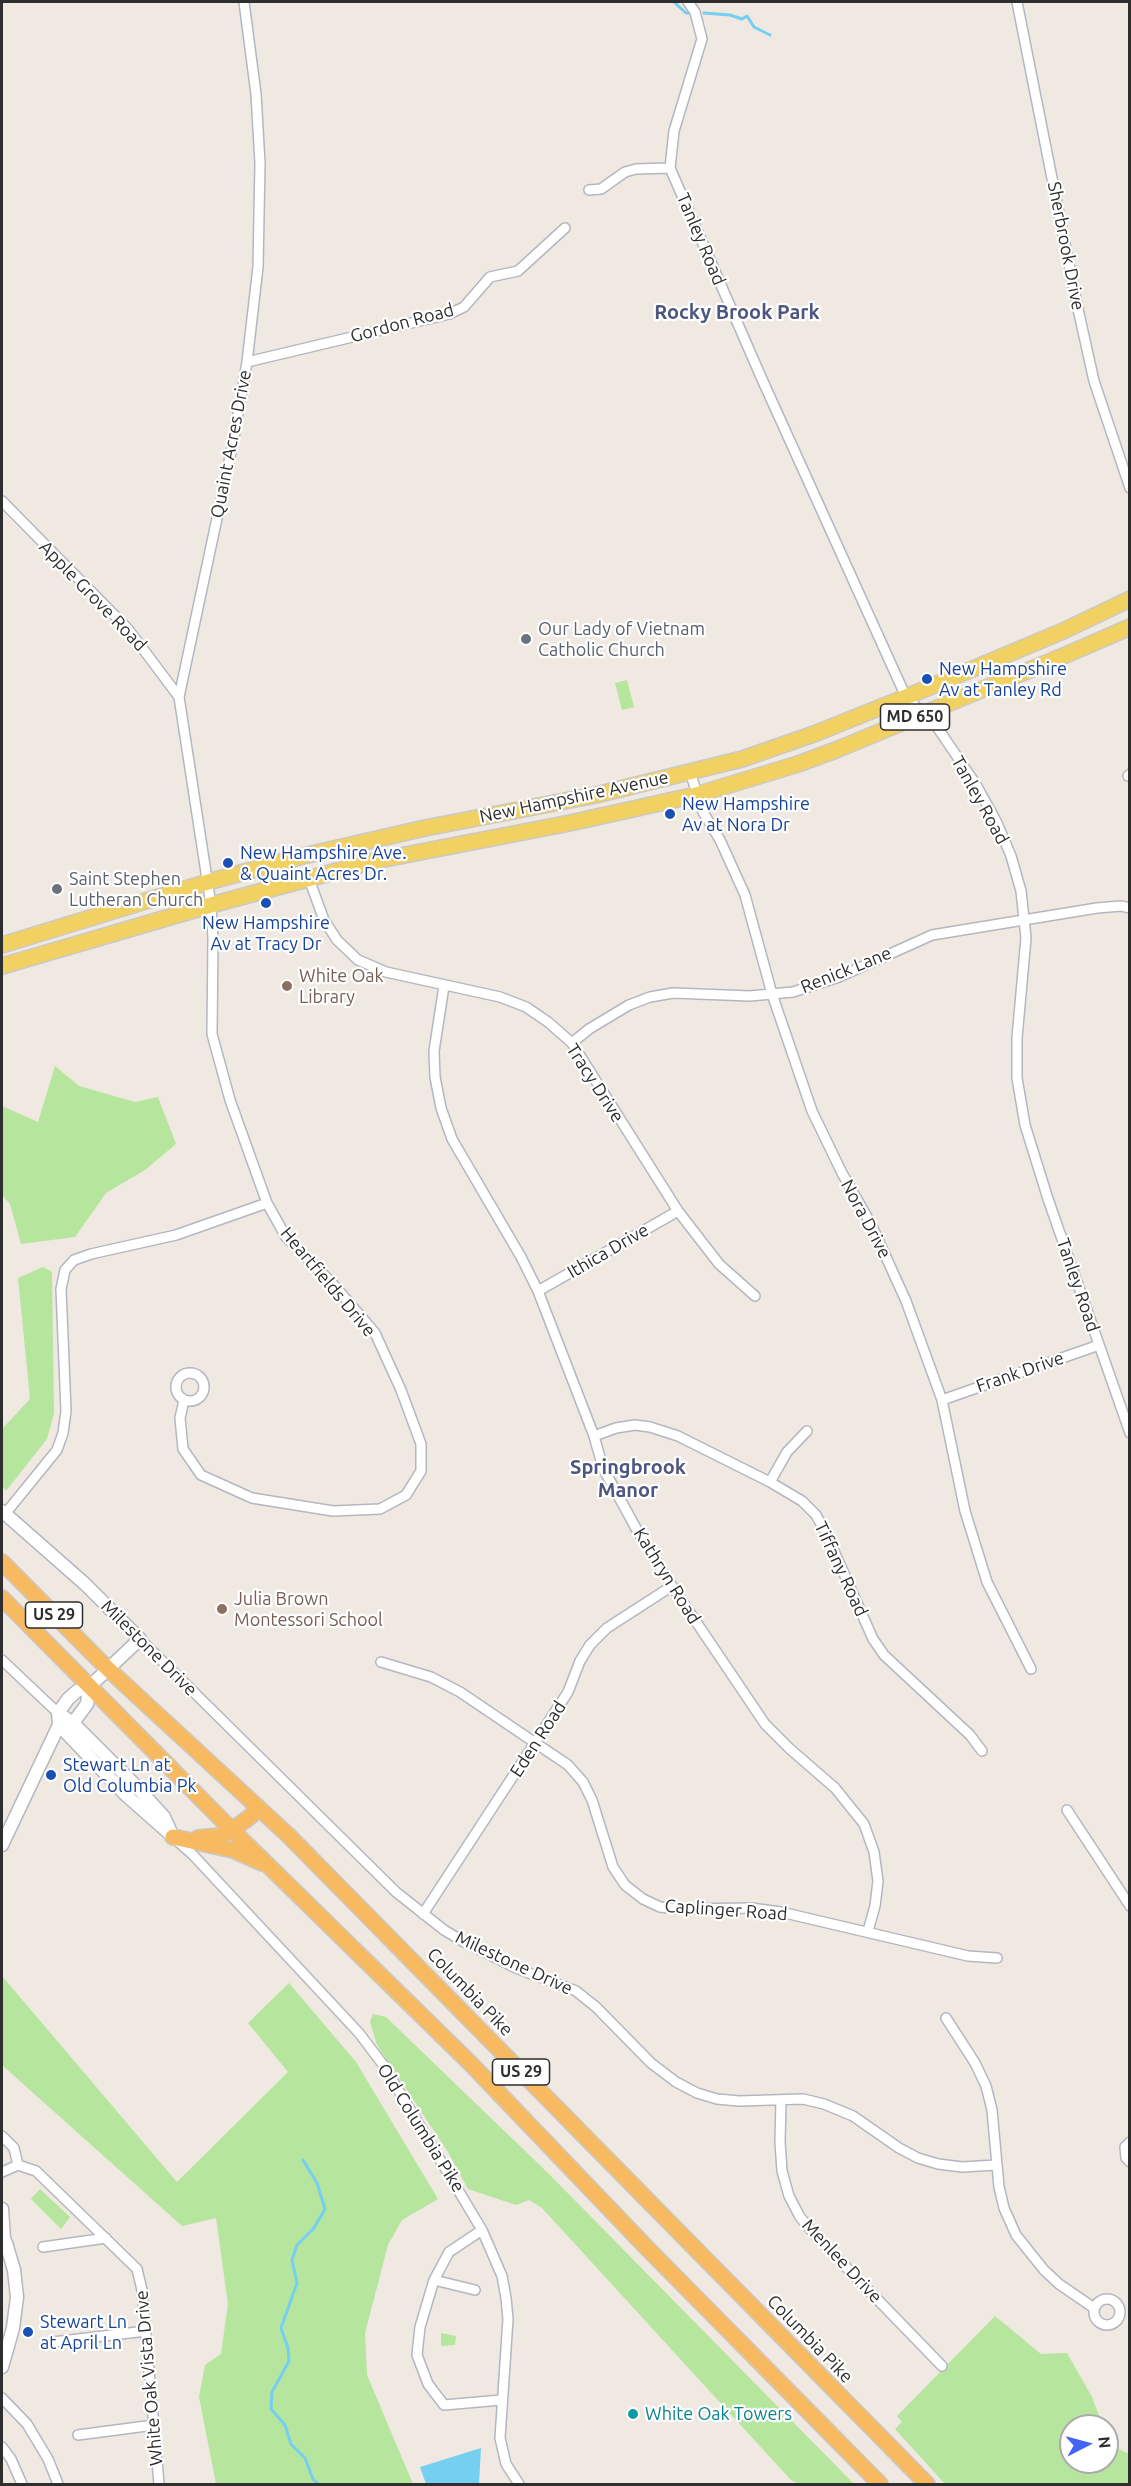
<!DOCTYPE html>
<html>
<head>
<meta charset="utf-8">
<style>
  body { margin:0 }
  #map { position:relative; width:1131px; height:2486px; overflow:hidden; background:#efe9e1; font-family:Ubuntu,sans-serif }
  canvas { display:block }
  .frame { position:absolute; inset:0; border:3px solid #2e2e2e; pointer-events:none }
  .north { position:absolute; left:1059px; top:2414px; width:60px; height:60px; box-sizing:border-box; background:#fff; border:2px solid #ababab; border-radius:50%; rotate:84deg; font-size:16px; font-weight:700; line-height:24px; text-align:center; color:#2e2e2e }
  .north::after { content:''; display:block; margin:auto; width:21px; height:27px; background:#4264fb; clip-path:polygon(50% 0,100% 100%,50% 72%,0 100%) }
</style>
</head>
<body>
<div id="map">
<canvas width="1131" height="2486"></canvas>
<div class="frame"></div>
<div class="north">N</div>
</div>
<script>
const g = document.querySelector('canvas').getContext('2d');
g.lineJoin = 'round';
function paint(path, color) { g.fillStyle = color; g.fill(path, 'evenodd'); }
const toPath = rows => new Path2D(rows.map(r => 'M' + r).join(''));
function trace(path, color, width, dash) { g.strokeStyle = color; g.lineWidth = width; g.lineCap = dash ? 'butt' : 'round'; g.setLineDash(dash || []); g.stroke(path); }
function drawText(font, color, halo, rows, align = 'center') {
  g.font = font + ' Ubuntu,sans-serif'; g.lineWidth = 4.5; g.setLineDash([]); g.textBaseline = 'middle'; g.strokeStyle = halo; g.fillStyle = color; for (const [text, x, y, turn = 0] of rows) {
    g.save(); g.translate(x, y); g.rotate((+turn || 0) * Math.PI / 180); g.textAlign = isNaN(turn) ? turn : align; if (halo) g.strokeText(text, 0, 0); g.fillText(text, 0, 0); g.restore();
  }
}
paint(toPath([
  [627,680,634,707,622,710,615,683],
  [55,1066,79,1086,135,1102,158,1097,176,1144,145,1170,106,1193,75,1237,21,1244,10,1204,2,1195,2,1106,38,1122],
  [43,1267,52,1272,54,1413,47,1439,6,1491,2,1486,2,1429,30,1399,18,1278],
  [2,1976,177,2182,288,2072,248,2023,289,1983,356,2062,438,2199,402,2220,388,2245,365,2333,367,2375,413,2484,216,2484,199,2397,205,2365,221,2354,228,2304,216,2218,182,2226,3,2066,2,2067],
  [373,2014,386,2017,549,2174,854,2484,798,2484,790,2479,542,2208,529,2200,516,2205,468,2189,448,2152,377,2045,370,2022],
  [40,2189,70,2217,61,2229,31,2199],
  [995,2316,1041,2354,1067,2353,1092,2397,1103,2426,1071,2426,1071,2462,1107,2462,1107,2438,1109,2444,1129,2454,1129,2484,945,2484,895,2429,902,2422,897,2416],
  [441,2333,456,2336,455,2345,441,2346]
]), '#b6e59e');
paint(toPath([
  [481,2448,479,2484,426,2484,420,2467]
]), '#75cff0');
trace(toPath([
  [674,2,686,13,691,13],
  [704,13,730,15,742,19,747,16,754,27,770,35],
  [303,2160,317,2183,325,2209,314,2228,297,2245,292,2260,297,2283,281,2328,288,2348,289,2361,272,2392,271,2409,285,2425,291,2444,305,2458,313,2479,318,2484]
]), '#75cff0', 3);
const minor = toPath([
  [688,2,695,12,702,39,674,131,670,168,761,377,906,697,937,727,975,783,997,823,1011,856,1021,891,1026,938,1017,1038,1017,1078,1025,1125,1048,1199,1130,1433],
  [1017,2,1078,309,1094,381,1130,488],
  [589,190,601,189,625,172,636,169,670,168],
  [247,362,449,314,464,307,490,277,518,271,565,228],
  [2,501,128,629,179,697],
  [690,772,703,812,720,840,745,895,772,994,812,1111,842,1173,871,1224,906,1301,942,1400,965,1511,987,1582,1031,1669],
  [1128,776,1130,774],
  [309,879,324,920,337,940,358,960,386,972,500,997,526,1007,548,1022,572,1043,678,1211,719,1264,755,1296],
  [444,986,434,1051,435,1077,441,1108,452,1139,521,1257,538,1291,594,1436,603,1468,638,1532,672,1586,765,1724,790,1749,835,1788,864,1824,874,1852,878,1881,875,1906,868,1931],
  [572,1043,589,1029,629,1005,650,997,673,993,750,996,793,992,839,977,932,935,1097,908,1121,906,1130,908],
  [538,1291,678,1211],
  '176 1387a14 14 0 1 1 28 0a14 14 0 1 1-28 0Z',
  [184,1400,180,1418,183,1449,201,1475,252,1498,333,1511,380,1509,406,1495,421,1471,421,1444,401,1390,375,1333,333,1284,286,1237,267,1203,230,1100,212,1034,213,938,211,905,179,697,233,443,247,362,258,267,260,163,256,94,244,2],
  [942,1400,1099,1345],
  [594,1436,616,1428,635,1425,650,1427,678,1436,770,1482,802,1501,816,1515,825,1531,873,1639,884,1655,970,1735,982,1751],
  [770,1482,787,1452,807,1431],
  [5,1514,57,1450,63,1433,66,1411,61,1289,65,1270,74,1260,91,1254,176,1235,267,1203],
  [140,1639,396,1892,444,1930,464,1942,516,1968,576,1991,596,2007,651,2063,676,2082,697,2093,717,2099,739,2101,803,2099,824,2104,853,2116,899,2148,918,2158,938,2164,962,2167,996,2165],
  [2,1660,58,1713],
  [381,1662,431,1677,460,1692,568,1765,583,1782,592,1800,613,1867,625,1885,643,1899,660,1907,680,1909,751,1908,781,1912,968,1956,997,1958],
  [1067,1810,1130,1906],
  [176,1840,193,1855,359,2033,384,2066,482,2230,502,2276,506,2298,508,2319,500,2438,506,2464,519,2484],
  [423,1914,568,1692,580,1661,590,1645,607,1628,672,1586],
  [946,2018,975,2063,986,2086,992,2110,999,2187,1004,2208,1016,2235,1044,2270,1059,2284,1094,2308],
  [781,2100,780,2142,782,2171,789,2196,800,2217,816,2236,942,2366],
  [2,2136,14,2148,18,2165],
  [1130,2142,1125,2147,1126,2158,1130,2162],
  [2,2172,18,2165,36,2171,137,2269,142,2290,159,2484],
  [482,2230,449,2252,434,2280,420,2327,417,2355,428,2384,444,2405,501,2400],
  [43,2247,106,2238],
  [434,2280,475,2290],
  '1094 2312a13 13 0 1 1 26 0a13 13 0 1 1-26 0Z',
  [53,2342,146,2331],
  [2,2398,27,2424,48,2459,58,2484],
  [78,2435,154,2425],
  [2,2447,11,2459,22,2484]
]);
const tertiary = toPath([
  [2,1511,85,1584,140,1639,89,1687,77,1691,68,1699,58,1713,59,1725,2,1845],
  [58,1713,73,1723,137,1787,164,1817,173,1837],
  [73,1723,87,1704,89,1687],
  [59,1725,127,1796,170,1834],
  [2,2209,4,2239],
  [2,2235,6,2243,14,2270,17,2297,13,2328,2,2367]
]);
const primary = toPath([
  [2,945,208,882,303,856,425,828,596,795,742,759,814,734,906,697,1063,631,1130,599],
  [2,966,211,905,374,861,570,823,696,795,798,764,836,750,1068,654,1130,627]
]);
const trunk = toPath([
  [2,1562,107,1668,289,1836,927,2484],
  [2,1598,232,1830,471,2064,646,2247,880,2484],
  [173,1837,233,1850,262,1863],
  [198,1838,219,1836,232,1830,251,1816,258,1807]
]);
trace(minor, '#b4b7c1', 12);
trace(tertiary, '#b4b7c1', 15);
trace(primary, '#c9c9c9', 18);
trace(trunk, '#c9c9c9', 18);
trace(minor, '#fff', 9);
trace(tertiary, '#fff', 12);
trace(primary, '#f2d163', 15);
trace(trunk, '#f8ba60', 15);
for (const [x, y, r, color] of [
  [526,639,6,"#6b7280"],
  [927,679,6,"#1a4fb4"],
  [670,814,6,"#1a4fb4"],
  [228,863,6,"#1a4fb4"],
  [57,889,6,"#6b7280"],
  [266,903,6,"#1a4fb4"],
  [287,986,6,"#8d6e63"],
  [222,1609,6,"#8d6e63"],
  [51,1775,6,"#1a4fb4"],
  [28,2332,6,"#1a4fb4"],
  [633,2414,6,"#0f9aa8"]
]) { const dot = new Path2D(); dot.arc(x, y, r, 0, 2 * Math.PI); g.fillStyle = color; g.fill(dot); trace(dot, '#fff', 2); }
for (const [x, y, w] of [
  [915,717,69],
  [54,1615,57],
  [521,2072,57]
]) { const box = new Path2D(); box.roundRect(x - w / 2, y - 13, w, 26, 4.5); g.fillStyle = '#fff'; g.fill(box); trace(box, '#2e2e2e', 1.5); }
drawText('bold 16px', '#2e2e2e', null, [
  ["MD 650",915,717],
  ["US 29",54,1615],
  ["US 29",521,2072]
]);
drawText('18px', '#2e2e2e', '#fff', [
  ["Tanley Road",701,239,67],
  ["Sherbrook Drive",1066,246,79],
  ["Gordon Road",402,323,-15],
  ["Quaint Acres Drive",231,444,-79],
  ["Apple Grove Road",93,596,46],
  ["New Hampshire Avenue",574,797,-12],
  ["Tanley Road",980,800,61],
  ["Renick Lane",846,970,-22],
  ["Tracy Drive",595,1083,57],
  ["Nora Drive",866,1219,62],
  ["Ithica Drive",608,1251,-30],
  ["Heartfields Drive",328,1282,50],
  ["Tanley Road",1078,1285,71],
  ["Frank Drive",1020,1372,-19],
  ["Tiffany Road",841,1569,65],
  ["Kathryn Road",667,1576,58],
  ["Milestone Drive",149,1648,45],
  ["Eden Road",538,1739,-57],
  ["Caplinger Road",726,1910,4],
  ["Milestone Drive",514,1963,25],
  ["Columbia Pike",470,1992,46],
  ["Old Columbia Pike",421,2128,58],
  ["Menlee Drive",842,2261,47],
  ["Columbia Pike",810,2339,46],
  ["White Oak Vista Drive",149,2378,-95]
]);
drawText('18px', '#5b616d', '#fff', [
  ["Our Lady of Vietnam",538,629],
  ["Catholic Church",538,650],
  ["Saint Stephen",69,879],
  ["Lutheran Church",69,900]
], 'left');
drawText('18px', '#164399', '#fff', [
  ["New Hampshire",939,669],
  ["Av at Tanley Rd",939,690],
  ["New Hampshire",682,804],
  ["Av at Nora Dr",682,825],
  ["New Hampshire Ave.",240,853],
  ["& Quaint Acres Dr.",240,874],
  ["New Hampshire",266,923,"center"],
  ["Av at Tracy Dr",266,944,"center"],
  ["Stewart Ln at",63,1765],
  ["Old Columbia Pk",63,1786],
  ["Stewart Ln",40,2322],
  ["at April Ln",40,2343]
], 'left');
drawText('18px', '#785e54', '#fff', [
  ["White Oak",299,976],
  ["Library",299,997],
  ["Julia Brown",234,1599],
  ["Montessori School",234,1620]
], 'left');
drawText('18px', '#0d838f', '#fff', [
  ["White Oak Towers",645,2414]
], 'left');
drawText('bold 20px', '#4d5680', '#fff', [
  ["Rocky Brook Park",737,312],
  ["Springbrook",628,1467],
  ["Manor",628,1490]
]);
</script>
</body>
</html>
